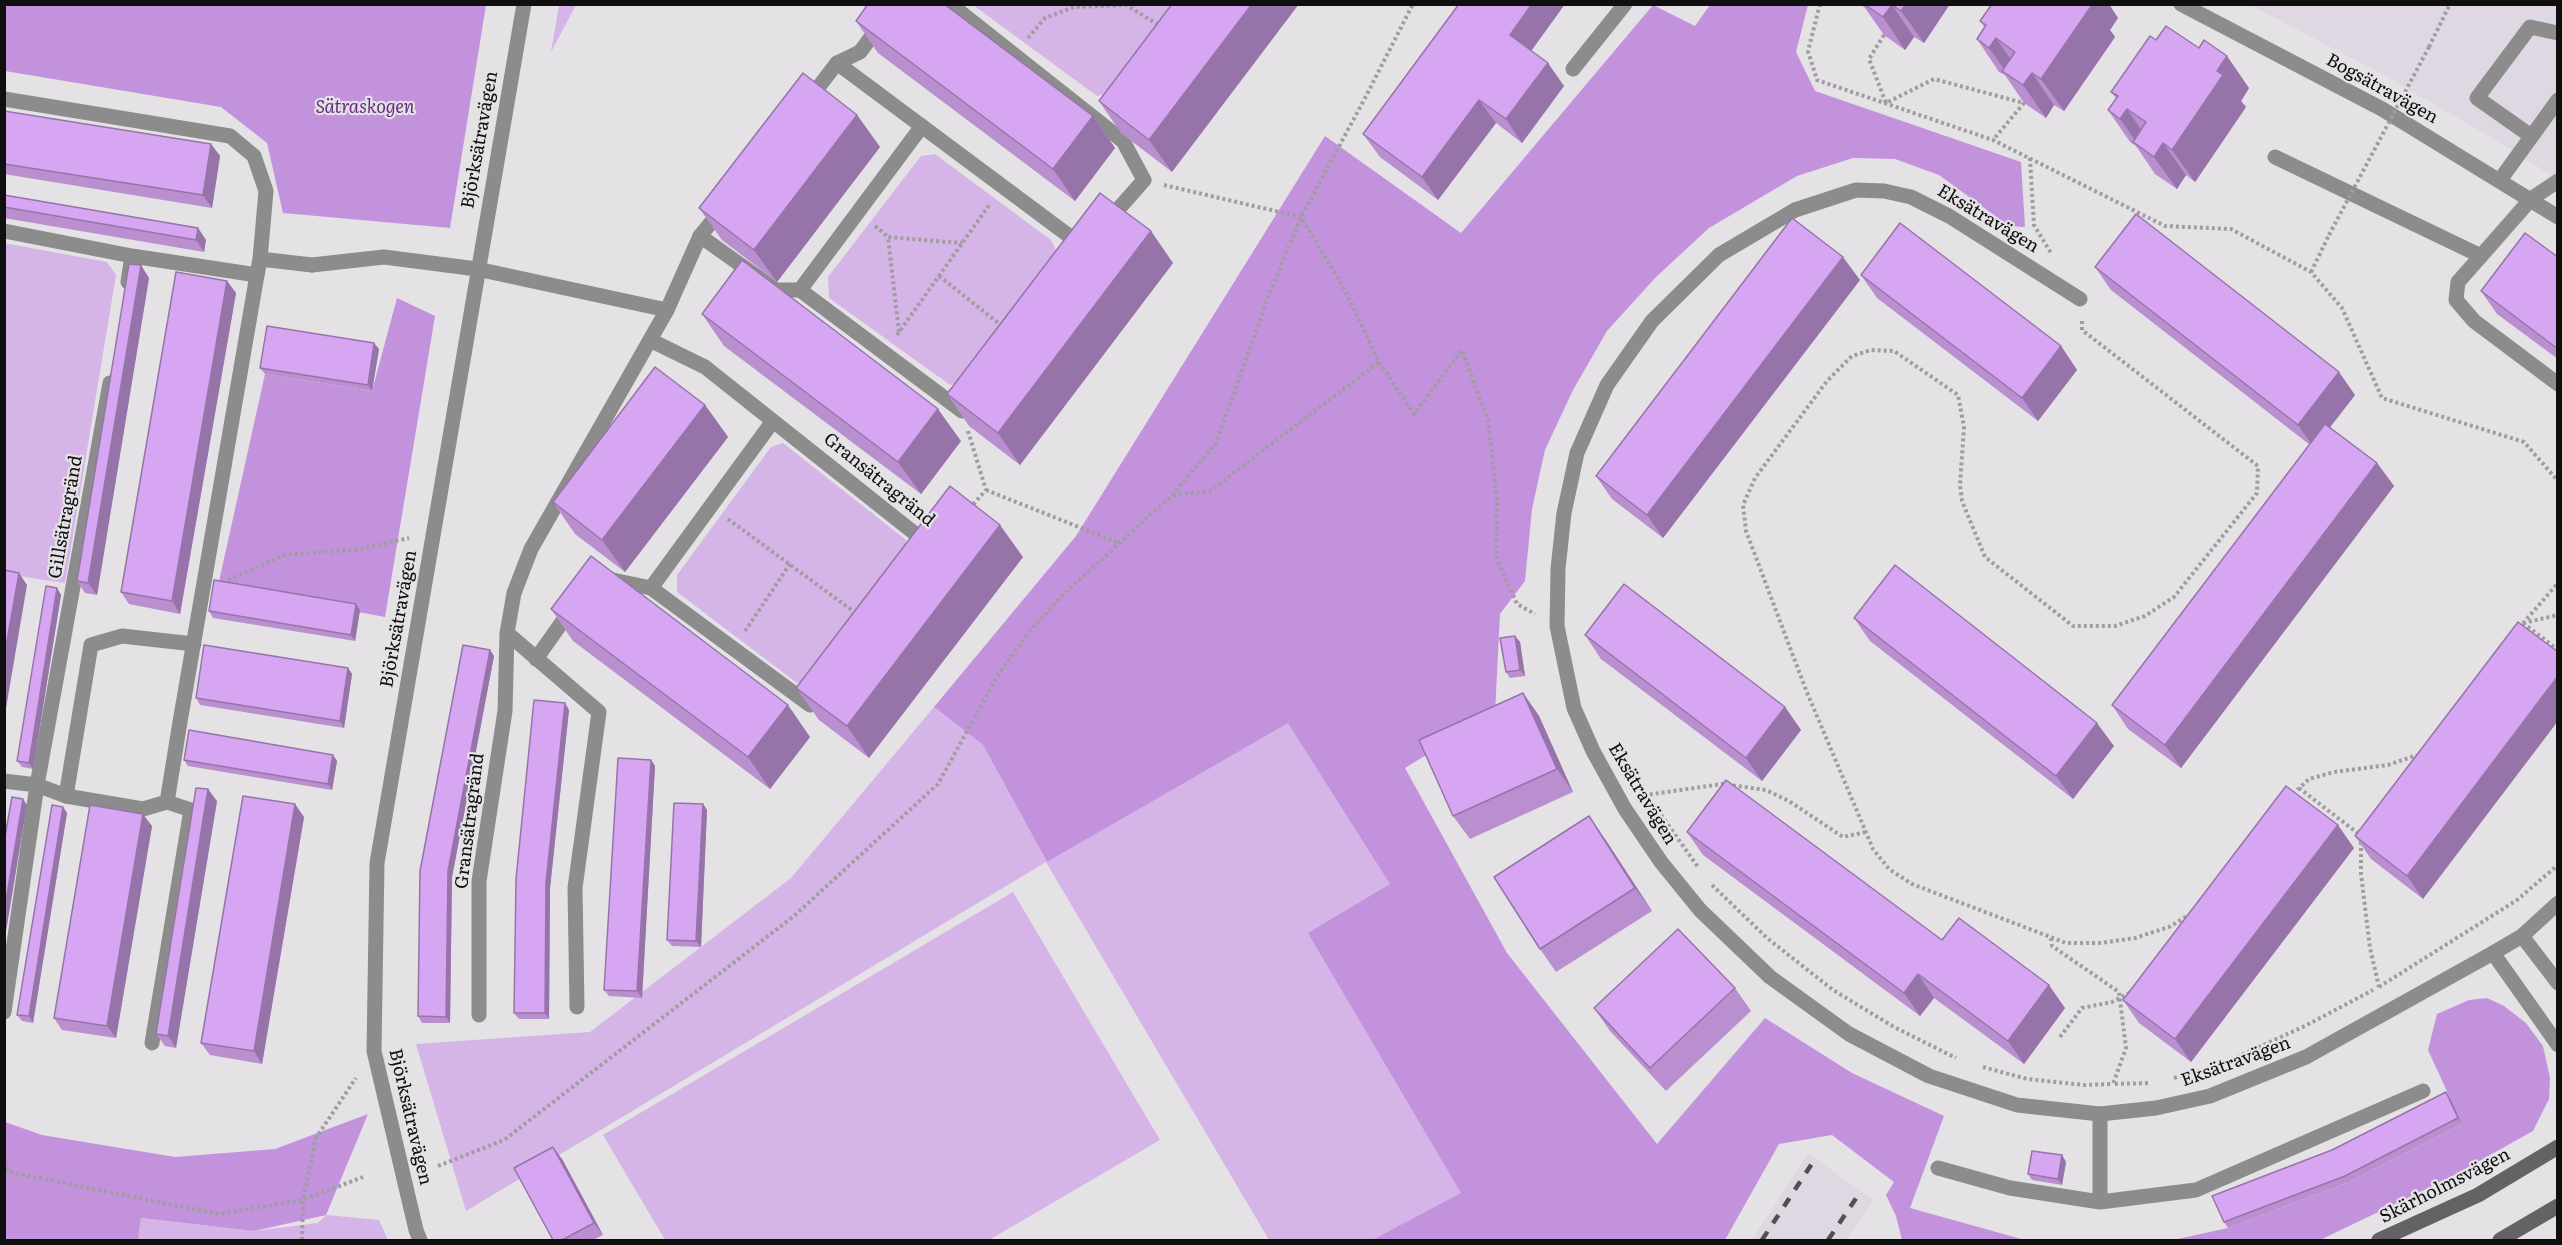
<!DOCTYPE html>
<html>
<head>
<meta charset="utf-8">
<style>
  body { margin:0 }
  #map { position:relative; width:2562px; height:1245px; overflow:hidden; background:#e4e2e5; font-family:Literata,serif }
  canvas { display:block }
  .frame { position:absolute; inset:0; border:6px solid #100f10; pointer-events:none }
</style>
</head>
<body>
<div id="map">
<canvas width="2562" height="1245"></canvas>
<div class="frame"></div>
</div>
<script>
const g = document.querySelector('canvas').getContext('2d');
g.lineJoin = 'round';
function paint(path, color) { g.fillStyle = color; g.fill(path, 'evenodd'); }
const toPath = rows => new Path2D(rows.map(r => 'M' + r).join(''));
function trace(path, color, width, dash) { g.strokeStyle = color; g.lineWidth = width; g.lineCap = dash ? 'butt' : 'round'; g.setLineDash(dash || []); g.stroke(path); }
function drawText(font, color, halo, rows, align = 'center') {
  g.font = font + ' Literata,serif'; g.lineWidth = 4.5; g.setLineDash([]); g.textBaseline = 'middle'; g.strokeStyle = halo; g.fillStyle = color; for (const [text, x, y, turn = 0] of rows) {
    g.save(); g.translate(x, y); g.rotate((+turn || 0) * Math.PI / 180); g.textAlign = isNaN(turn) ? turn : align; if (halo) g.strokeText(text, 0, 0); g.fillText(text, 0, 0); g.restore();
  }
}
paint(toPath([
  [2250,5,2557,5,2557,179,2499,142,2382,74],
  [1808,1153,1873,1200,1847,1240,1752,1240]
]), '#dfd8e3');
paint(toPath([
  [559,4,576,5,551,52,559,5],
  [973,5,1183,5,1123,89,1097,96],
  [935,154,1051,240,1060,258,971,380,950,385,829,298,828,277,921,156],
  [4,243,107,262,116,275,65,583,5,574],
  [783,443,906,540,907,559,813,682,797,683,677,592,677,575,771,447],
  [934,707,983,745,1047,862,1288,722,1391,884,1309,933,1462,1193,1372,1240,1269,1240,1046,862,466,1211,416,1044,590,1032,791,878],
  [1013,892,1160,1140,989,1240,665,1240,603,1135],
  [326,1215,379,1220,388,1240,138,1240,141,1218,254,1231,318,1223]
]), '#d5b4e7');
paint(toPath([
  [4,5,486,5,450,228,283,213,267,143,221,107,5,71],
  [1653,5,1695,26,1710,5,1808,5,1796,52,1815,91,2021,162,2025,227,2009,226,1939,175,1895,159,1853,158,1797,176,1709,228,1656,277,1607,331,1573,390,1545,450,1532,509,1525,581,1500,614,1495,713,1405,768,1507,953,1657,1144,1765,1018,1852,1073,1944,1116,1910,1208,2025,1240,2044,1240,1902,1240,1896,1216,1886,1195,1894,1182,1832,1135,1779,1144,1725,1240,1372,1240,1461,1193,1308,933,1390,884,1288,723,1047,862,983,745,934,707,1076,536,1325,136,1461,233],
  [397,298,435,316,385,617,218,586,265,374,372,391],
  [2487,998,2504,1006,2526,1023,2543,1046,2550,1078,2549,1099,2533,1131,2447,1179,2320,1240,2173,1240,2228,1228,2349,1182,2462,1124,2428,1050,2437,1014,2469,1000],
  [368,1114,326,1215,254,1231,141,1218,138,1240,5,1240,5,1122,42,1135,175,1157,275,1149]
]), '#c392dd');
trace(toPath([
  [1820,4,1808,51,1817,80,1993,140,2165,226,2231,229,2311,272,2342,308,2382,398,2524,442,2558,481],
  [1884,35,1869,59,1886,103,1934,79,2024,103,1993,140],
  [1028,38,1045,18,1074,7,1126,5,1162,27],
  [2429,47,2450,4],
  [2030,158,2034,225,2051,253],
  [1164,185,1301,217,1346,292,1379,362,1414,414,1462,350,1488,421,1497,499,1496,557,1517,604,1535,614],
  [875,226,888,237],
  [2311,272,2329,235],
  [939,276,1002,326],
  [2082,321,2082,330,2258,466,2257,493,2174,597,2145,616,2115,626,2073,626,1985,557,1962,501,1960,485,1964,427,1958,395,1894,351,1871,350,1852,356,1827,381,1755,478,1743,505,1746,531,1806,690,1873,849,1889,869,1912,884,2066,943,2100,943,2135,938,2169,927,2189,915],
  [899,332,888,237,962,243],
  [897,335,990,204],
  [968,431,986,490,970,508],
  [986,490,1119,543],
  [1173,495,1210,491,1379,362],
  [728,519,857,614],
  [228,580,284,555,361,549,409,538],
  [2523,623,2558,650],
  [2523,623,2558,615],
  [2519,628,2558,583],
  [745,631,790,564],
  [2299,788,2360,835],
  [2293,794,2309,779,2334,772,2388,765,2417,755],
  [1647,797,1646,795,1722,784,1766,790,1789,801,1843,837,1866,832],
  [1654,805,1698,867],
  [2361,842,2361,874,2370,948,2379,987],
  [1712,885,1767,938,1833,990,1894,1027,1956,1058],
  [2051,938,2052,946,2119,992,2126,1048,2113,1084,2150,1083],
  [2379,987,2517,900,2558,865],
  [2060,1037,2082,1008,2112,1002,2133,991],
  [1983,1067,2027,1079,2084,1085,2113,1084],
  [2174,1078,2220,1065,2305,1026,2373,990],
  [4,1156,8,1170],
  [438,1166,504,1140,794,916,938,784,998,675,1030,631,1066,592,1172,495,1216,443,1268,298,1301,217,1364,100,1413,4],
  [4,1171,219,1214,303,1200,363,1177],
  [302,1240,303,1200,316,1138,356,1078]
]), '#9f9da0', 4, [3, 3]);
trace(toPath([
  [1573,69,1625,4],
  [4,99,230,136,254,156,266,191,260,259,312,265],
  [807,102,837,63],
  [2531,136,2477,98,2530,27,2558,33],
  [2275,157,2481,256,2531,199,2558,181],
  [2500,180,2558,100],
  [2481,256,2458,282,2456,300,2474,321,2558,384],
  [650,340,705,367,928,544],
  [773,421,651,588,810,705,819,692],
  [507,633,599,712,575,888,577,1007],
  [194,644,122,636,91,645,66,796,143,809,167,802,180,722,257,275,260,259],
  [479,1015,479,881,505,711,507,633,514,593,531,549,667,310,700,236,723,208],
  [2100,1114,2100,1202],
  [1938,1168,2010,1188,2100,1202,2196,1190,2423,1091]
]), '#8c8c8d', 15);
trace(toPath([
  [896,4,860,52,837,63,1084,247],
  [950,4,1123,141,1144,180,1107,222],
  [2181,4,2382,109,2558,217],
  [922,126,800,290,962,411,968,403],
  [4,231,132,256,257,275],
  [700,236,776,290,800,290],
  [312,265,384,257,477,269,667,310],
  [128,282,132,256],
  [2080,299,1949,216,1911,197,1884,191,1856,190,1795,210,1719,255,1652,321,1607,385,1577,453,1564,513,1558,569,1557,626,1574,708,1593,751,1625,809,1661,862,1700,910,1770,977,1849,1034,1929,1076,2017,1105,2100,1114,2156,1108,2210,1096,2306,1057,2493,953],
  [607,582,613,580,651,588],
  [536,659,572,608],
  [4,781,37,785,110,383],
  [4,1012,37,785,66,796],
  [152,1043,191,810,167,802]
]), '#8c8c8d', 15);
trace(toPath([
  [2558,903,2522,936,2493,953,2558,1045],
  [2522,936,2558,983],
  [420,1240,416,1230,374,1051,377,863,524,4]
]), '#8c8c8d', 15);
trace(toPath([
  [2379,1240,2478,1195,2558,1147],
  [2500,1240,2558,1206]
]), '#646265', 15);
trace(toPath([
  [1762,1240,1815,1159],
  [1828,1240,1861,1191]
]), '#514f51', 4.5, [10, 10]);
trace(toPath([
  [2329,235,2429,47]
]), '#9f9da0', 4, [3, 3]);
paint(toPath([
  [1172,4,1172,172,1121,133,1099,101],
  [1459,4,1565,4,1531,51,1564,86,1522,143,1496,123,1438,200,1380,157,1363,134],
  [1860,4,1950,4,1924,43,1914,37,1905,50,1884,35,1865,8],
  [2118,18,2110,30,2115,37,2064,111,2054,105,2046,118,2024,103,2005,75,1999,72,1977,39,1985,28,1980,21],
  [856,21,1093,116,1115,148,1075,201,878,53],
  [2156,40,2249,88,2241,101,2246,107,2195,182,2186,175,2177,189,2155,174,2136,146,2130,142,2108,110,2116,98,2111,92],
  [4,111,211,144,220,156,212,208,4,174],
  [857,115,880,147,777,282,722,240,699,208],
  [4,195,198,228,206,240,204,252,4,218],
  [2558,257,2558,359,2497,314,2481,291],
  [1173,263,1020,465,969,426,947,394],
  [2095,267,2355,395,2330,427,2377,463,2394,486,2181,768,2128,729,2112,705,2310,445,2111,290],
  [1861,275,2061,346,2077,370,2038,421,1877,298],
  [149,278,97,595,85,593,77,581],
  [1860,280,1663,538,1612,499,1596,476],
  [227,281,236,293,180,614,129,604,121,592],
  [702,314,961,441,921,494,724,346],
  [379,349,372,391,265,374,260,368],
  [705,405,728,437,625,572,575,534,553,502],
  [1023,557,869,758,819,720,796,688],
  [57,588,61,595,33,769,22,767,17,761],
  [551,609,810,737,770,789,573,641],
  [360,610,355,641,213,618,209,611],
  [1854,618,2114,746,2073,799,1870,641],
  [2518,622,2423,899,2371,859,2355,836],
  [1585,635,1785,707,1801,730,1762,781,1601,659],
  [1515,636,1520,642,1525,676,1510,678,1506,672],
  [490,650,494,656,452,877,450,1023,422,1023,418,1016],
  [348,668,352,674,344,728,200,705,196,698],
  [1523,693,1539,716,1573,792,1470,839,1453,816],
  [565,703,569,710,550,888,549,1019,519,1019,514,1013],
  [333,755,337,761,332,790,188,766,184,760],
  [651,760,655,766,642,998,609,996,604,990],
  [217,801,176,1048,165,1046,156,1034],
  [703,804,707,810,701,947,672,946,667,940],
  [63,807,67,813,33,1023,22,1021,17,1015],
  [304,817,262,1064,210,1055,201,1043],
  [152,826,116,1038,62,1030,54,1018],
  [1687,832,1942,940,2065,1008,2024,1064,1934,998,1920,1016,1703,855],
  [1605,839,1652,911,1556,972,1540,949],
  [2354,848,2191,1062,2139,1023,2123,1000],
  [1735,988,1751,1011,1666,1091,1610,1031,1594,1008],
  [2450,1098,2462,1124,2349,1182,2228,1228,2224,1222,2332,1150],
  [2062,1155,2066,1162,2062,1185,2032,1180,2028,1174],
  [562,1159,603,1235,593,1240,553,1240]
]), '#b98fd0');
paint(toPath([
  [1252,4,1299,4,1172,172,1149,140],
  [1532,4,1565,4,1526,58,1510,35],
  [1906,4,1950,4,1924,43,1901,11],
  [2089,4,2109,4,2118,18,2110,30,2115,37,2064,111,2041,79],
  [1892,5,1914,37,1905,50,1883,17],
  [1996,38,2018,70,2009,76,1989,48],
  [2227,56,2249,88,2241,101,2246,107,2195,182,2172,150,2217,71],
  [1548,63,1564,86,1522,143,1506,119],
  [2032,73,2054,105,2046,118,2023,85],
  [1479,100,1496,123,1438,200,1422,177],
  [2127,109,2149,141,2140,147,2120,119],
  [857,115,880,147,777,282,754,250],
  [1093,116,1115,148,1075,201,1053,169],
  [2163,143,2186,175,2177,189,2154,157],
  [211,144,220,156,212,208,203,195],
  [198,228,206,240,204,252,196,240],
  [1151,231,1173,263,1020,465,998,433],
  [1843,257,1860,280,1663,538,1647,515],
  [141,265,149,278,97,595,88,583],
  [227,281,236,293,180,614,172,601],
  [374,343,379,349,372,391,368,385],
  [2061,346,2077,370,2038,421,2022,398],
  [2339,372,2355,395,2314,448,2298,425],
  [705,405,728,437,625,572,602,540],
  [938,409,961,441,921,494,898,462],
  [2377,463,2394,486,2181,768,2165,745],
  [1000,525,1023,557,869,758,847,726],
  [19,573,27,585,4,720,4,658],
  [57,588,61,595,33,769,29,763],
  [356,604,360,610,355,641,351,635],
  [1515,636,1520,642,1525,676,1520,670],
  [490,650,494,656,452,877,450,1023,446,1017,448,871],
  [348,668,352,674,344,728,340,721],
  [2558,676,2558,721,2423,899,2407,876],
  [1523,693,1539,716,1573,792,1557,769],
  [565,703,569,710,550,888,549,1019,545,1013,546,882],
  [788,705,810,737,770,789,748,757],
  [1785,707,1801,730,1762,781,1746,758],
  [2097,723,2114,746,2073,799,2056,776],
  [333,755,337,761,332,790,328,784],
  [651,760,655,766,642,998,637,991],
  [208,789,217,801,176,1048,168,1036],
  [23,799,27,805,4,944,4,912],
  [295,804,304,817,262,1064,254,1051],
  [703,804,707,810,701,947,696,941],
  [63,807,67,813,33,1023,29,1016],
  [143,814,152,826,116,1038,107,1026],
  [1589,816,1605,839,1652,911,1635,888],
  [2338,825,2354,848,2191,1062,2175,1039],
  [1918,974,1934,998,1920,1016,1904,993],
  [2049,985,2065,1008,2024,1064,2008,1041],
  [2446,1092,2450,1098,2462,1124,2458,1118],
  [553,1147,562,1159,603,1235,594,1223],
  [2062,1155,2066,1162,2062,1185,2058,1179]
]), '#9674a9');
const building = toPath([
  [868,4,944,4,1093,116,1053,169,856,21,868,4],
  [1172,4,1252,4,1149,140,1099,101,1172,4],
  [1459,4,1532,4,1510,35,1548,63,1506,119,1479,100,1422,177,1363,134,1459,4],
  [1864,4,1906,4,1901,11,1892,5,1883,17,1864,4],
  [1992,4,2092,4,2092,5,2041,79,2032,73,2023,85,2002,71,2015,52,1996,38,1989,48,1977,39,1986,25,1980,21,1992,4],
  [2166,26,2199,48,2204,40,2227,56,2217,71,2223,75,2172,150,2163,143,2154,157,2133,142,2146,122,2127,109,2120,119,2108,110,2118,96,2111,92,2150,36,2156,40,2166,26],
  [803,73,857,115,754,250,699,208,803,73],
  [4,111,211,144,203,195,4,164,4,111],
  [1100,193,1151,231,998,433,947,394,1100,193],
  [4,195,198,228,196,240,4,207,4,195],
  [2136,214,2339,372,2298,425,2095,267,2136,214],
  [1792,218,1843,257,1647,515,1596,476,1792,218],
  [1900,223,2061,346,2022,398,1861,275,1900,223],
  [2525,233,2558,257,2558,349,2481,291,2525,233],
  [742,260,938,409,898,462,702,314,742,260],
  [129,264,141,265,88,583,77,581,129,264],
  [176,272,227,281,172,601,121,592,176,272],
  [267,326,374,343,368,385,260,368,267,326],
  [655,367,705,405,602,540,553,502,655,367],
  [2325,424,2377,463,2165,745,2112,705,2325,424],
  [950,486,1000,525,847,726,796,688,950,486],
  [591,556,788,705,748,757,551,609,591,556],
  [1895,565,2097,723,2056,776,1854,618,1895,565],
  [4,570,19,573,4,658,4,570],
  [214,580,356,604,351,635,209,611,214,580],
  [1624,584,1785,707,1746,758,1585,635,1624,584],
  [46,586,57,588,29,763,17,761,46,586],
  [2518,622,2558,652,2558,676,2407,876,2355,836,2518,622],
  [1515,636,1520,670,1506,672,1500,638,1515,636],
  [204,645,348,668,340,721,196,698,204,645],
  [463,645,490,650,448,871,446,1017,418,1016,420,871,463,645],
  [1523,693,1557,769,1453,816,1419,740,1523,693],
  [534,700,565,703,546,882,545,1013,514,1013,516,879,534,700],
  [189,730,333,755,328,784,184,760,189,730],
  [618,758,651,760,637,991,604,990,618,758],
  [1726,780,1942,940,1959,918,2049,985,2008,1041,1918,974,1904,993,1687,832,1726,780],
  [2286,786,2338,825,2175,1039,2123,1000,2286,786],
  [196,788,208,789,168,1036,156,1034,196,788],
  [243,796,295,804,254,1051,201,1043,243,796],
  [12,797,23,799,4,912,4,842,12,797],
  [674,803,703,804,696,941,667,940,674,803],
  [52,805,63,807,29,1016,17,1015,52,805],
  [90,805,143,814,107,1026,54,1018,90,805],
  [1589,816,1635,888,1540,949,1494,877,1589,816],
  [1678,929,1735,988,1650,1068,1594,1008,1678,929],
  [2446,1092,2458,1118,2345,1176,2224,1222,2212,1196,2332,1150,2446,1092],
  [553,1147,594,1223,562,1240,553,1240,514,1168,553,1147],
  [2032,1151,2062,1155,2058,1179,2028,1174,2032,1151]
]);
paint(building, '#d7a6f2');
trace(building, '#9674a9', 1.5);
drawText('18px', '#100f10', '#e4e2e5', [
  ["Bogsätravägen",2382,89,29],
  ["Björksätravägen",480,140,-80],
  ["Eksätravägen",1988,219,31],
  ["Gransätragränd",879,480,39],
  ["Gillsätragränd",66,517,-80],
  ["Björksätravägen",399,619,-80],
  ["Eksätravägen",1642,794,59],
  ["Gransätragränd",470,821,-83],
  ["Eksätravägen",2236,1062,-20],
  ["Björksätravägen",410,1117,77],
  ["Skärholmsvägen",2445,1186,-27]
]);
drawText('italic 18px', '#682c84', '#e4e2e5', [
  ["Sätraskogen",365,108]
]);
</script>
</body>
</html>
